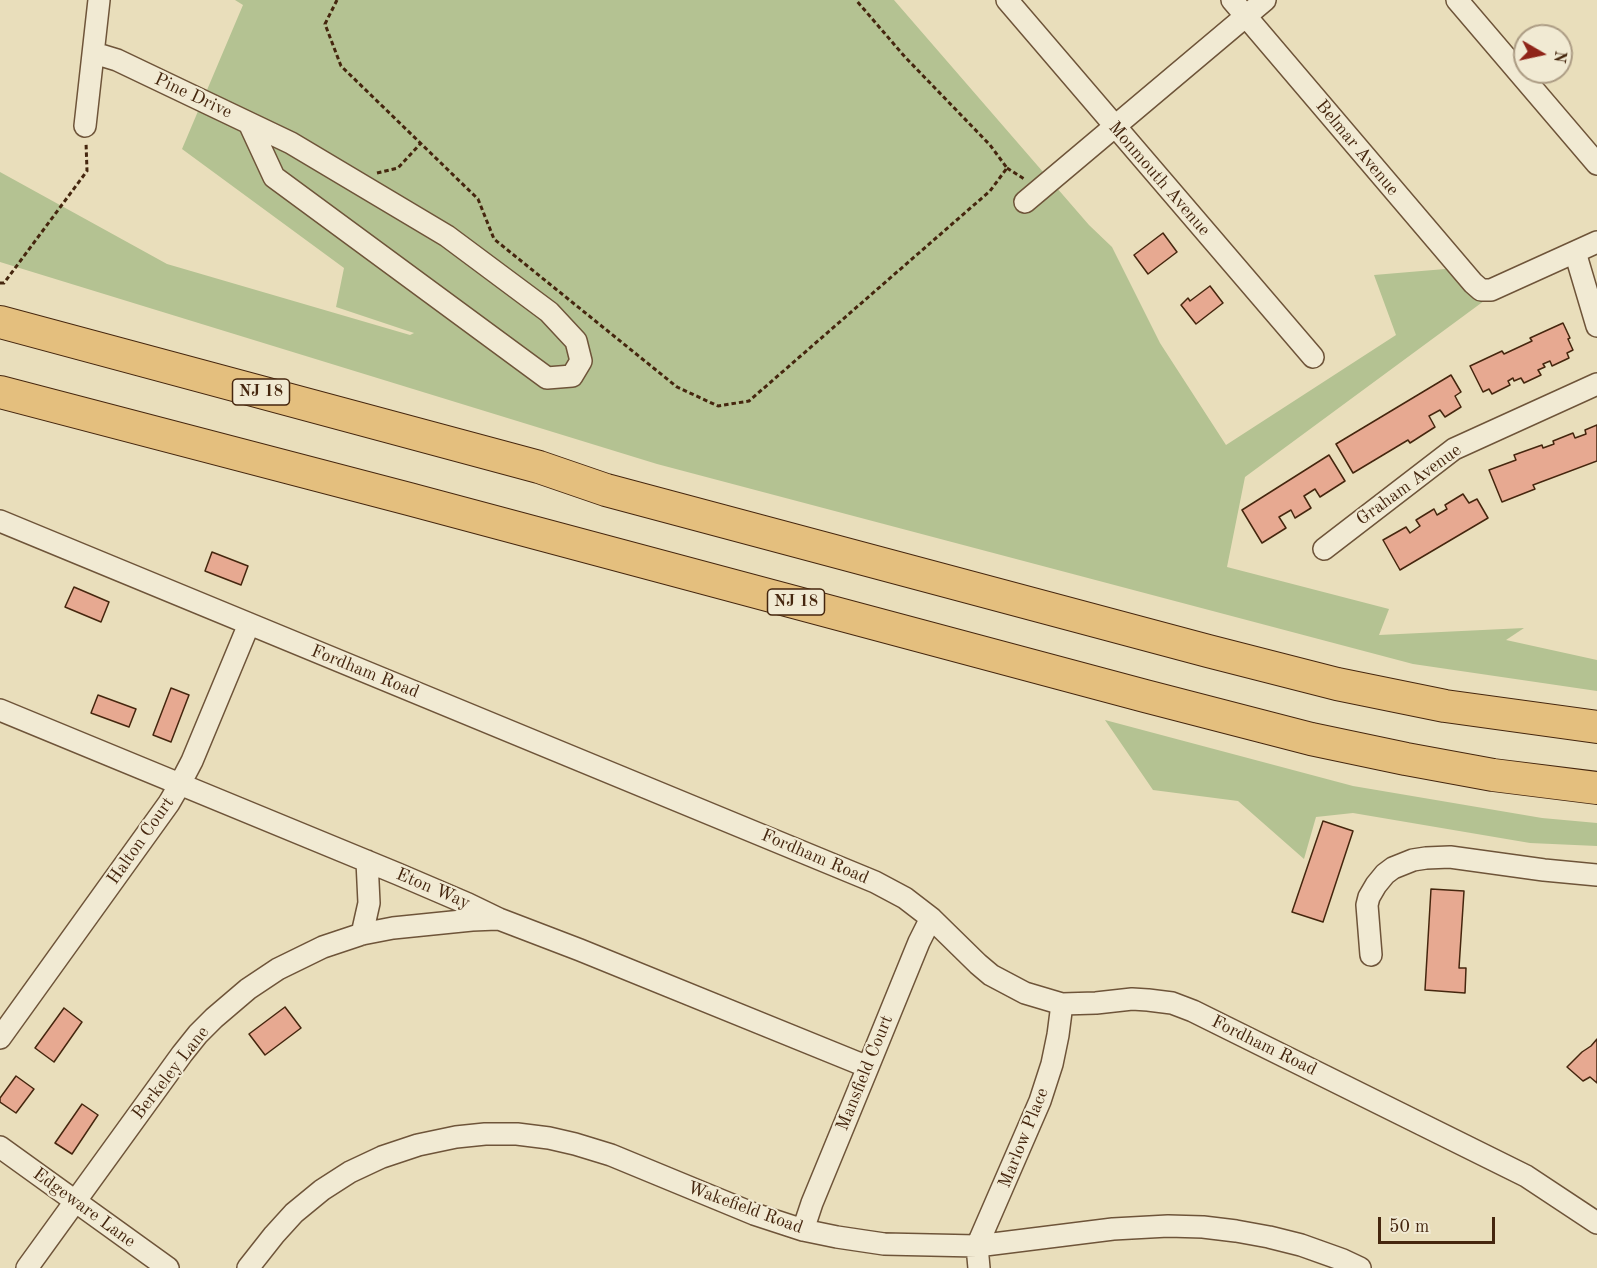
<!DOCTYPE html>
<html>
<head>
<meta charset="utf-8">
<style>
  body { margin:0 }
  #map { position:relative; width:1597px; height:1268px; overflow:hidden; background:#e9debb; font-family:"Old Standard TT",serif }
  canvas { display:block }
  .north { position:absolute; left:1513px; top:24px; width:60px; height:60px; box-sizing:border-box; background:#f1ead3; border:2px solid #ac9c84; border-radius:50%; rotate:99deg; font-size:16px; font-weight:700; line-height:24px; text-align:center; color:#45260e }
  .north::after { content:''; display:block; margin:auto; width:21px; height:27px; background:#8f2418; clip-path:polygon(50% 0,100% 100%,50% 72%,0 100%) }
  .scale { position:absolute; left:1378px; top:1217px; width:117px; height:27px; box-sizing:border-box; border:3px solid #45260e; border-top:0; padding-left:8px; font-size:18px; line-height:21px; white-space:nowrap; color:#45260e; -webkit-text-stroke:4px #f1ead3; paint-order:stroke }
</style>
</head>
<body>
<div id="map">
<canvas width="1597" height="1268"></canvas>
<div class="north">N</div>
<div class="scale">50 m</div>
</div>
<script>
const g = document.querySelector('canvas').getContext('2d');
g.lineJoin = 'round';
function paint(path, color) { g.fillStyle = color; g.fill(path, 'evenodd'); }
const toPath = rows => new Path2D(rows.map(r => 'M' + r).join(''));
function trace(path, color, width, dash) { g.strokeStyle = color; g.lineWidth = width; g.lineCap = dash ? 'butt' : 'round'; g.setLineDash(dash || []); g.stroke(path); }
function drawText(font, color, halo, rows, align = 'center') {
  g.font = font + ' "Old Standard TT",serif'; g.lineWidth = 4.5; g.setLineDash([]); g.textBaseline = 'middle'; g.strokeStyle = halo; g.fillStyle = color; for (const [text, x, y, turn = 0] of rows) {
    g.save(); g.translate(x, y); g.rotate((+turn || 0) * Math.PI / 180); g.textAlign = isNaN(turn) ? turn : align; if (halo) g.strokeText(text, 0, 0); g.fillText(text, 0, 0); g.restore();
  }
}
paint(toPath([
  [235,0,894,0,1089,225,1112,247,1160,343,1226,445,1396,335,1374,275,1457,268,1488,298,1245,477,1227,567,1389,609,1379,635,1524,628,1506,640,1597,660,1597,691,1413,664,657,464,0,262,0,172,167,264,410,335,414,333,336,307,344,268,182,149,243,5],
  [1105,720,1353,786,1542,818,1597,823,1597,846,1530,843,1353,813,1316,817,1304,859,1238,801,1153,790]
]), '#b4c292');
const building = toPath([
  [1163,233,1177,252,1148,274,1134,255,1163,233],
  [1210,286,1223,303,1196,324,1181,305,1188,298,1190,301,1210,286],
  [1563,323,1570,338,1568,339,1573,350,1567,353,1569,358,1552,366,1550,361,1543,364,1545,367,1538,370,1541,375,1524,383,1521,378,1514,381,1513,378,1508,381,1510,385,1492,394,1489,389,1483,392,1470,366,1502,351,1504,354,1532,341,1530,338,1563,323],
  [1451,375,1461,392,1455,396,1461,407,1445,417,1440,410,1429,416,1435,427,1410,443,1408,440,1353,473,1336,444,1451,375],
  [1597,425,1597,461,1533,485,1535,489,1502,502,1489,470,1516,460,1514,455,1542,445,1543,448,1554,444,1553,441,1573,433,1575,438,1586,434,1585,430,1597,425],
  [1329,455,1345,481,1320,497,1315,489,1304,496,1311,508,1295,518,1291,510,1279,517,1286,528,1262,543,1242,510,1329,455],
  [1463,494,1469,503,1477,499,1488,518,1400,570,1383,540,1406,527,1410,533,1420,526,1416,520,1434,509,1437,515,1447,509,1445,505,1463,494],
  [212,552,248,566,241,585,205,571,212,552],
  [74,587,109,602,101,622,65,607,74,587],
  [171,688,189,695,171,742,153,735,171,688],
  [98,695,136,709,129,727,91,713,98,695],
  [1323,821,1353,831,1323,922,1292,912,1323,821],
  [1431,889,1464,891,1459,968,1466,968,1465,993,1425,990,1431,889],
  [285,1007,301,1028,265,1055,249,1034,285,1007],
  [64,1008,82,1022,54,1062,35,1048,64,1008],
  [1597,1039,1597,1083,1590,1077,1583,1081,1567,1067,1582,1052,1591,1046,1597,1039],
  [16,1076,34,1089,16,1113,0,1102,0,1098,16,1076],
  [82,1104,98,1115,72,1154,55,1143,82,1104]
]);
paint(building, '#e7a991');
trace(building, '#45260e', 1.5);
const minor = toPath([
  [1007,0,1313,357],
  [1232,0,1473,283,1481,290,1491,290,1597,242],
  [1457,0,1597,164],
  [94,53,117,60,291,143,447,236,549,312,576,341,581,361,572,376,547,378,274,177,249,123],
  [85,126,99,0],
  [1025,202,1265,0],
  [1575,252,1597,326],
  [0,521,875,882,905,898,931,918,978,964,991,975,1025,993,1062,1004,1096,1003,1132,999,1148,1000,1172,1003,1193,1011,1526,1176,1597,1223],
  [1324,549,1454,449,1597,384],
  [0,710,398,874,468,904,499,919,580,950,868,1067],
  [362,934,369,903,367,861],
  [1371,955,1367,905,1369,897,1376,885,1385,874,1393,868,1413,860,1426,858,1450,857,1544,870,1597,875],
  [0,1038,169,803,180,784,192,761,249,624],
  [0,1147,168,1268],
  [803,1230,812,1203,868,1067,919,942,931,918],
  [27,1268,182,1054,198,1034,214,1018,248,989,278,969,323,947,362,934,393,928,472,920,497,919],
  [248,1268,274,1235,294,1213,322,1190,350,1172,382,1157,418,1145,456,1137,485,1134,517,1134,549,1138,575,1144,611,1155,754,1214,803,1230,837,1237,884,1244,977,1246,1113,1229,1168,1226,1203,1227,1236,1231,1269,1237,1301,1245,1343,1260,1360,1268],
  [979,1268,977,1246,1040,1101,1052,1064,1058,1035,1062,1004]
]);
const highway = toPath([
  [0,322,539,467,606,490,1208,651,1337,684,1445,706,1597,727],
  [0,392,409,499,1145,696,1311,739,1406,759,1493,775,1597,788]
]);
trace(minor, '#6e5439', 24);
trace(highway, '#45260e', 34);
trace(toPath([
  [337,0,325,24,341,66,478,199,494,239,677,387,718,406,749,401,990,191,1007,168,990,145,905,57,856,0],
  [1007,168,1026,180],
  [377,173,398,168,421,143],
  [0,283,4,283,87,171,86,142]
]), '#45260e', 3, [4.5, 3]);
trace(minor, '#f1ead3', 21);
trace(highway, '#e4bf7e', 32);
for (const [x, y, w] of [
  [261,392,57],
  [796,602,57]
]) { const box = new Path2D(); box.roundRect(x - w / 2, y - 13, w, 26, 4.5); g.fillStyle = '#f1ead3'; g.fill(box); trace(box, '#45260e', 1.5); }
drawText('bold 16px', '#45260e', null, [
  ["NJ 18",261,392],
  ["NJ 18",796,602]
]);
drawText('18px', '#45260e', '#f1ead3', [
  ["Pine Drive",193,96,25],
  ["Belmar Avenue",1357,148,50],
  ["Monmouth Avenue",1159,179,49],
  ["Graham Avenue",1409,485,-36],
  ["Fordham Road",365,672,22],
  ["Halton Court",141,841,-55],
  ["Fordham Road",815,857,23],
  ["Eton Way",433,889,23],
  ["Fordham Road",1264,1046,26],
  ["Berkeley Lane",171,1073,-52],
  ["Mansfield Court",865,1073,-68],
  ["Marlow Place",1024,1138,-68],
  ["Edgeware Lane",84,1208,36],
  ["Wakefield Road",745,1208,20]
]);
</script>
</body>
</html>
